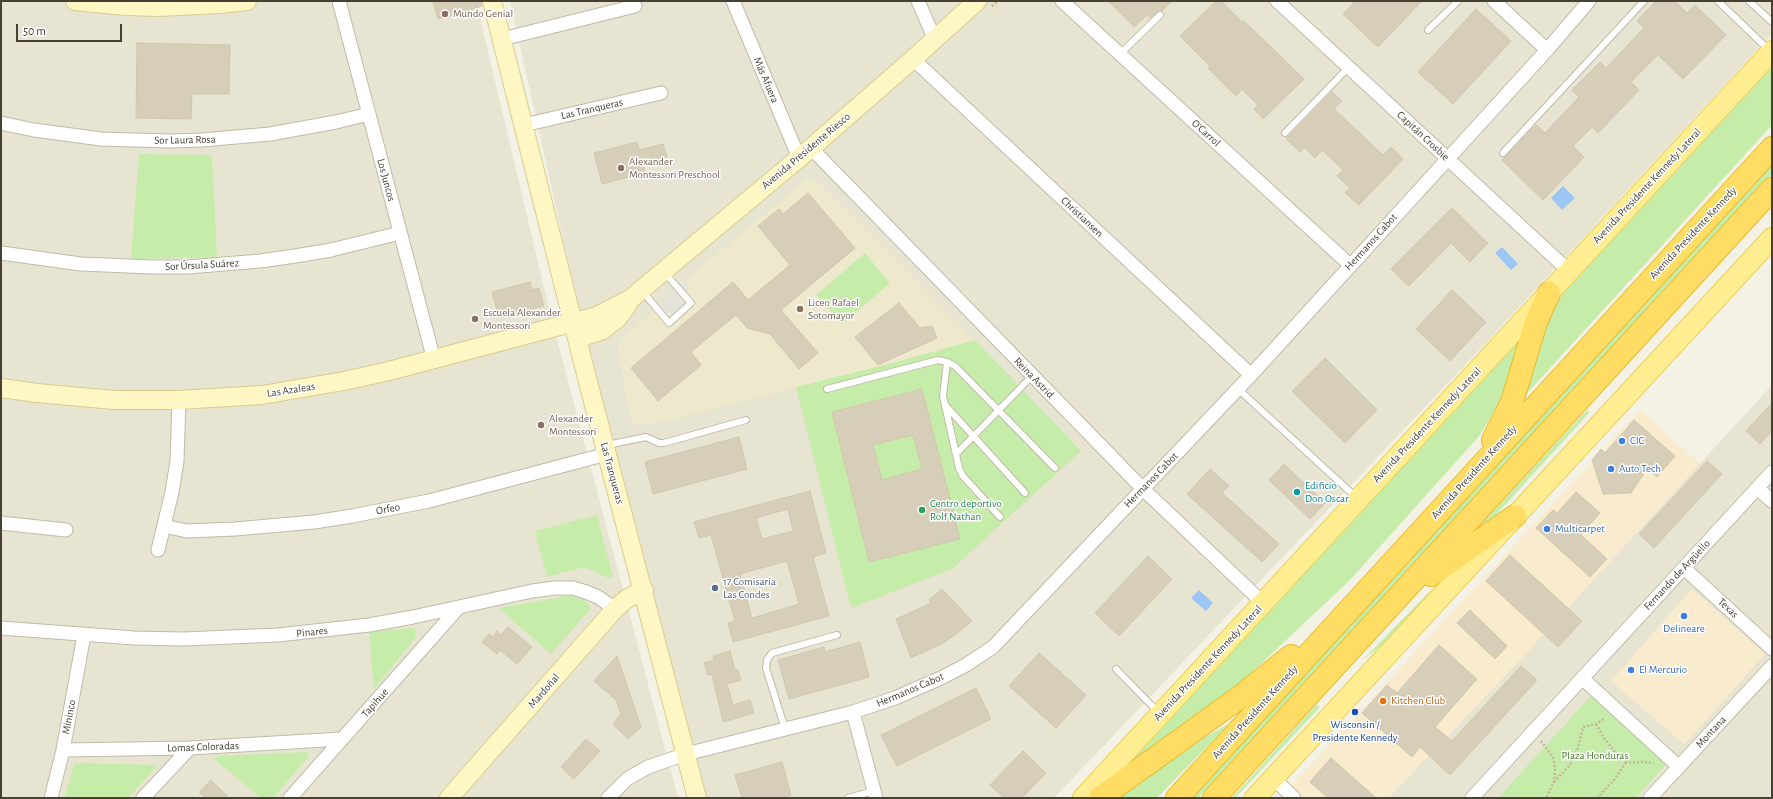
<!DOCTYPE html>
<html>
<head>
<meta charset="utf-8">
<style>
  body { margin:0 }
  #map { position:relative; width:1773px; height:799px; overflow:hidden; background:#f4f1e5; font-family:"Alegreya Sans",sans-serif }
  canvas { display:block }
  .frame { position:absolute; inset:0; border:2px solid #474134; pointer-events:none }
  .scale { position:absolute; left:16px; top:24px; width:106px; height:18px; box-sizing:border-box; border:2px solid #474134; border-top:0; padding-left:5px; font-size:12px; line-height:14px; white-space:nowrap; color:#474134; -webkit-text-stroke:3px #fff; paint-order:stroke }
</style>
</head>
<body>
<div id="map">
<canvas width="1773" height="799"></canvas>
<div class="frame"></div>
<div class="scale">50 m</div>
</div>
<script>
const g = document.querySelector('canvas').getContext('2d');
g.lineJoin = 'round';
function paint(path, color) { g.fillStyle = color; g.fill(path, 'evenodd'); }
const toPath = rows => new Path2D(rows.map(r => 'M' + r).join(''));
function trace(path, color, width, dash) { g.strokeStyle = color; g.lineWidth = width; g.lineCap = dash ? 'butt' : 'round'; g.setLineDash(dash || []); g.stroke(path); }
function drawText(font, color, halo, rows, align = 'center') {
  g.font = font + ' "Alegreya Sans",sans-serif'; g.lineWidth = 3; g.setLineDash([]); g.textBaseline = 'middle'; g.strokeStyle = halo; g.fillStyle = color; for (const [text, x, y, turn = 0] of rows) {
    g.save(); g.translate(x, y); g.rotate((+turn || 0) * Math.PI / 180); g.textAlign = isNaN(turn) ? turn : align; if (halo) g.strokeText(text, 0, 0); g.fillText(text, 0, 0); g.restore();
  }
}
paint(toPath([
  [1,1,476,1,549,309,678,798,1,798],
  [510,1,1772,1,1772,34,1483,346,1054,798,702,798,607,437],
  [1772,385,1772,798,1388,798,1519,661]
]), '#e8e4d2');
paint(toPath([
  [1640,410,1700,463,1519,661,1388,798,1280,798],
  [1692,589,1765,654,1684,745,1611,681]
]), '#f8ebce');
paint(toPath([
  [812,179,818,181,975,340,889,364,661,422,644,425,634,424,631,419,618,351,619,344,622,339,713,257,806,180]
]), '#eee9cd');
paint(toPath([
  [1772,62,1772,125,1519,402,1543,325,1558,295],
  [139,154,212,155,217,257,131,259],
  [1772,163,1772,174,1198,798,1190,798],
  [865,253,890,283,842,324,816,295],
  [1529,324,1498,405,1480,435,1350,580,1248,676,1199,715,1128,765],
  [975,340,1081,451,952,569,851,608,796,387,889,364],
  [1587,410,1590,412,1494,517,1473,533],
  [597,515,613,577,608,578,585,567,547,577,535,531],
  [1440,583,1383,644,1363,660,1426,595],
  [572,595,587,602,591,608,551,654,499,608],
  [415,628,416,637,374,689,369,632],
  [1592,695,1667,763,1636,798,1498,798],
  [1316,705,1320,707,1235,798,1232,798],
  [1230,723,1157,798,1111,798,1149,769],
  [308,752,309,756,273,798,261,798,214,759,217,756],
  [75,763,158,765,128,798,64,798]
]), '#c6ecaa');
paint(toPath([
  [687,281,687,303,679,315,654,311]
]), '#e4e2dd');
paint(toPath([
  [1563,186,1575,198,1562,210,1551,198],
  [1502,247,1518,264,1511,270,1495,253],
  [1199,590,1213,603,1206,611,1191,598]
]), '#9bc6f6');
const building = toPath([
  [433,1,482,1,482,6,438,19,433,1],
  [1108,1,1172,1,1162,11,1157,12,1151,18,1147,15,1134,27,1108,1],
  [1216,1,1221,1,1242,22,1244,21,1304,79,1263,119,1254,109,1258,105,1242,89,1236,96,1208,68,1210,66,1180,36,1216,1],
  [1355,1,1422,1,1378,47,1343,14,1355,1],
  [1656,1,1675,1,1687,13,1695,5,1726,35,1683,79,1658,55,1631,82,1639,90,1598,133,1592,127,1573,146,1584,157,1543,200,1502,160,1536,125,1545,133,1579,97,1572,90,1600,62,1606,68,1644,28,1637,21,1656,1],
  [1476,9,1511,41,1453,104,1418,72,1476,9],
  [137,43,230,45,229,94,192,94,191,119,136,118,137,43],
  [1332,92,1342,101,1334,109,1383,155,1391,147,1403,159,1359,205,1345,193,1350,188,1337,176,1343,170,1322,150,1315,158,1304,147,1300,152,1286,139,1332,92],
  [637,142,639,150,663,144,667,157,643,163,645,173,602,184,594,153,637,142],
  [808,193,855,248,781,310,818,353,799,369,770,334,747,328,736,315,691,352,701,365,658,401,631,368,733,282,748,300,790,265,758,226,779,209,783,214,808,193],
  [1452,208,1488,243,1470,262,1451,243,1409,286,1391,269,1452,208],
  [530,282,532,290,539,288,544,306,499,318,492,292,530,282],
  [1452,290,1486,322,1450,361,1416,329,1452,290],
  [899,303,920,328,932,326,937,338,878,365,855,337,899,303],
  [1325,358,1377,410,1345,443,1292,391,1325,358],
  [922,389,960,539,869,562,832,412,922,389],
  [913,435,922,469,882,480,873,445,913,435],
  [1772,403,1772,431,1760,444,1746,431,1772,403],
  [1634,420,1675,456,1657,477,1647,469,1631,493,1603,494,1592,460,1601,449,1605,453,1634,420],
  [739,437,747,469,653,494,645,462,739,437],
  [1707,461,1722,474,1654,548,1639,534,1707,461],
  [1284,464,1325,503,1310,519,1269,480,1284,464],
  [1210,469,1229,486,1222,493,1279,544,1262,562,1187,494,1210,469],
  [810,491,826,553,813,557,829,616,733,642,728,623,735,621,711,535,699,538,694,522,810,491],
  [788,509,793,531,762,539,756,518,788,509],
  [787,561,799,604,752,618,740,574,787,561],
  [1576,492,1600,513,1581,535,1607,559,1590,577,1536,528,1553,510,1557,513,1576,492],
  [1510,555,1582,621,1558,647,1486,581,1510,555],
  [1148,556,1172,579,1119,636,1095,613,1148,556],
  [942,589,972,621,955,635,943,643,911,658,896,619,931,603,929,600,942,589],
  [1470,610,1507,646,1495,659,1457,623,1470,610],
  [508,627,532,647,517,664,500,650,497,654,482,642,489,634,493,637,497,631,501,635,508,627],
  [860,642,869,677,789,699,778,660,824,647,825,652,860,642],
  [1439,645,1477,679,1435,727,1452,741,1521,666,1537,680,1450,775,1420,747,1412,757,1362,713,1387,685,1397,693,1439,645],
  [730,651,735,670,738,670,741,680,727,684,733,705,750,700,754,713,723,722,712,674,708,675,704,663,714,660,713,656,730,651],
  [1039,653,1086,695,1056,728,1009,686,1039,653],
  [617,656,641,727,628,739,613,724,621,714,616,700,594,681,617,656],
  [976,688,991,719,897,766,881,735,976,688],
  [586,739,600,751,574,779,561,767,586,739],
  [1023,751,1046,773,1022,798,1004,798,990,785,1023,751],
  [1331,758,1376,798,1328,798,1310,782,1331,758],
  [782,762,791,795,781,798,742,798,735,775,782,762],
  [211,780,229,798,205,798,199,792,211,780]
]);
paint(building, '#d6ceb9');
trace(building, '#d2c7ac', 1);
const lane = toPath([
  [1718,1,1769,50],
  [1749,1,1772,22],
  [1428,30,1458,1],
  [1120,54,1160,15],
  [1285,133,1349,67],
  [1503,153,1644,1],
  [643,292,669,323,691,303,665,273],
  [947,362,943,396,959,468,962,475,1000,517],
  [827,389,938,360,947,362,955,366,1055,468],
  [1238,389,1357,498],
  [946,406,1025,493],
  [607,445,646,437,659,443,664,443,746,420],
  [956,454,1032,376],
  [1116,669,1159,713],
  [785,729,766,668,767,660,772,653,837,635],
  [848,798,874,791]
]);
const street = toPath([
  [339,1,434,360],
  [733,1,799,158],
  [918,1,935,40],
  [1062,1,1350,265],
  [1277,1,1569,271],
  [1494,1,1547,50],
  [502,39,635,6],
  [913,59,1251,375],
  [1,123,34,130,101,139,169,141,202,140,270,134,336,122,369,114],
  [524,125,661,93],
  [811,148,1143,489,1263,603],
  [1,253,81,264,152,267,188,267,260,261,295,256,331,250,400,233],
  [1757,488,1772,501],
  [1,523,66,530],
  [164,526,187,531,235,529,314,522,352,516,429,501,607,454],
  [158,550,172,492,177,461,179,400],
  [1684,568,1772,649],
  [1,628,134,638,183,639,278,635,369,625,413,617,532,591,555,588,573,588,586,592,598,597,615,609],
  [1582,678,1679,767],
  [853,712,876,798],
  [63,750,190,748,342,739],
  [1273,778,1294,798],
  [51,798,63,750,84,635],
  [143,798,190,748],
  [290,798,459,607],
  [608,798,627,779,648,767,686,754,853,712,895,698,941,678,966,665,993,647,1251,375,1547,50,1589,1],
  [1472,798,1772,472],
  [1650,798,1772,666]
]);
const secondary = toPath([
  [75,1,126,6,158,7,219,4,247,1],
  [492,1,588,382,697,798],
  [578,338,601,331,618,318,628,304],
  [1,388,37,393,114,400,179,400,262,395,344,381,389,371,597,316,632,298,641,290,811,148,913,59,977,1],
  [449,798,615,609,628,598,644,590]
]);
const primary = toPath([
  [1083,798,1772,51],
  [1255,798,1772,238]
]);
const highway = toPath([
  [1493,440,1512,402,1536,322,1549,293],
  [1431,575,1515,516],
  [1100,798,1240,697,1291,656],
  [1177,798,1772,148],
  [1214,798,1772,189]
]);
trace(lane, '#c0baa6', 8);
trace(street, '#c0baa6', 15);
trace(secondary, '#d7cd90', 20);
trace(primary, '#edd259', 22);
trace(highway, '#eab928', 24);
trace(toPath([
  [992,6,998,1],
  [1596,724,1604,738,1619,757,1629,763,1642,762,1654,763],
  [1541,741,1553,757,1555,769,1554,782,1546,798],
  [1554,782,1570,765,1578,748,1583,727,1596,724,1605,718],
  [1597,798,1614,780,1627,761]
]), '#c3b896', 2.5, [2, 2]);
trace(lane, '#fff', 6);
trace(street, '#fff', 13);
trace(secondary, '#fff7c3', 18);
trace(primary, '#ffed92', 20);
trace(highway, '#ffdd64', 22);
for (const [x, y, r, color] of [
  [445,14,4,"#8d6e63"],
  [621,168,4,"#8d6e63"],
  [800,309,4,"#8d6e63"],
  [475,319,4,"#8d6e63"],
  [541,425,4,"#8d6e63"],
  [1622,441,4,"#3f7fe0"],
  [1611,469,4,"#3f7fe0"],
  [1297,492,4,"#0f9aa8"],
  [922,510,4,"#2e9e5b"],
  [1547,529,4,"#3f7fe0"],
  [715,588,4,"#5c6f8a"],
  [1684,616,4,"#3f7fe0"],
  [1631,670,4,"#3f7fe0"],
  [1383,701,4,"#e8710a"],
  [1355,712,4,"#1a4fb4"]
]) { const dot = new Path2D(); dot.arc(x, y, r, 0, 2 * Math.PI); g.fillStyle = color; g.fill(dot); trace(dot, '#fff', 1.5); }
drawText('11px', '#785e54', '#fff', [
  ["Mundo Genial",453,14],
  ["Alexander",629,162],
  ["Montessori Preschool",629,175],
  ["Liceo Rafael",808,303],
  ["Sotomayor",808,316],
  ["Escuela Alexander",483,313],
  ["Montessori",483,326],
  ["Alexander",549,419],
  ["Montessori",549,432]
], 'left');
drawText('11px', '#474134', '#fff', [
  ["Más Afuera",766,80,67],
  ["Las Tranqueras",592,109,-13],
  ["O'Carrol",1206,133,42],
  ["Capitán Crosbie",1423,136,43],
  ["Sor Laura Rosa",185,140,-1],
  ["Avenida Presidente Riesco",806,151,-40],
  ["Los Juncos",386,180,75],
  ["Avenida Presidente Kennedy Lateral",1647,186,-47],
  ["Christiansen",1082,217,43],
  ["Avenida Presidente Kennedy",1693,233,-47],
  ["Hermanos Cabot",1371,242,-48],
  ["Sor Úrsula Suárez",202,265,-3],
  ["Reina Astrid",1034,378,46],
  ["Las Azaleas",291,390,-9],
  ["Avenida Presidente Kennedy Lateral",1427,425,-47],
  ["Avenida Presidente Kennedy",1474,472,-48],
  ["Las Tranqueras",612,473,75],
  ["Hermanos Cabot",1151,480,-46],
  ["Orfeo",388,509,-11],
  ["Fernando de Argüello",1677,575,-47],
  ["Texas",1728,608,43],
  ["Pinares",312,632,-6],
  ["Avenida Presidente Kennedy Lateral",1208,663,-47],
  ["Hermanos Cabot",910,690,-23],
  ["Mardoñal",544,691,-49],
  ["Tapihue",375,703,-49],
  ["Avenida Presidente Kennedy",1255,712,-48],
  ["Mininco",69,717,-79],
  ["Montana",1711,732,-47],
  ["Lomas Coloradas",203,747,-2]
]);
drawText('11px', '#366cbe', '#fff', [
  ["CIC",1630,441],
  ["Auto Tech",1619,469],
  ["Multicarpet",1555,529],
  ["Delineare",1684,629,"center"],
  ["El Mercurio",1639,670]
], 'left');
drawText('11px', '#0d838f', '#fff', [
  ["Edificio",1305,486],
  ["Don Oscar",1305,499]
], 'left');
drawText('11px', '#27864d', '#fff', [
  ["Centro deportivo",930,504],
  ["Rolf Nathan",930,517]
], 'left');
drawText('11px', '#4e5e75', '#fff', [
  ["17 Comisaría",723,582],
  ["Las Condes",723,595]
], 'left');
drawText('11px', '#c56008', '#fff', [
  ["Kitchen Club",1391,701]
], 'left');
drawText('11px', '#164399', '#fff', [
  ["Wisconsin /",1355,725],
  ["Presidente Kennedy",1355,738]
]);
drawText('11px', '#3a7d22', '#fff', [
  ["Plaza Honduras",1595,756]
]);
</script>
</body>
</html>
